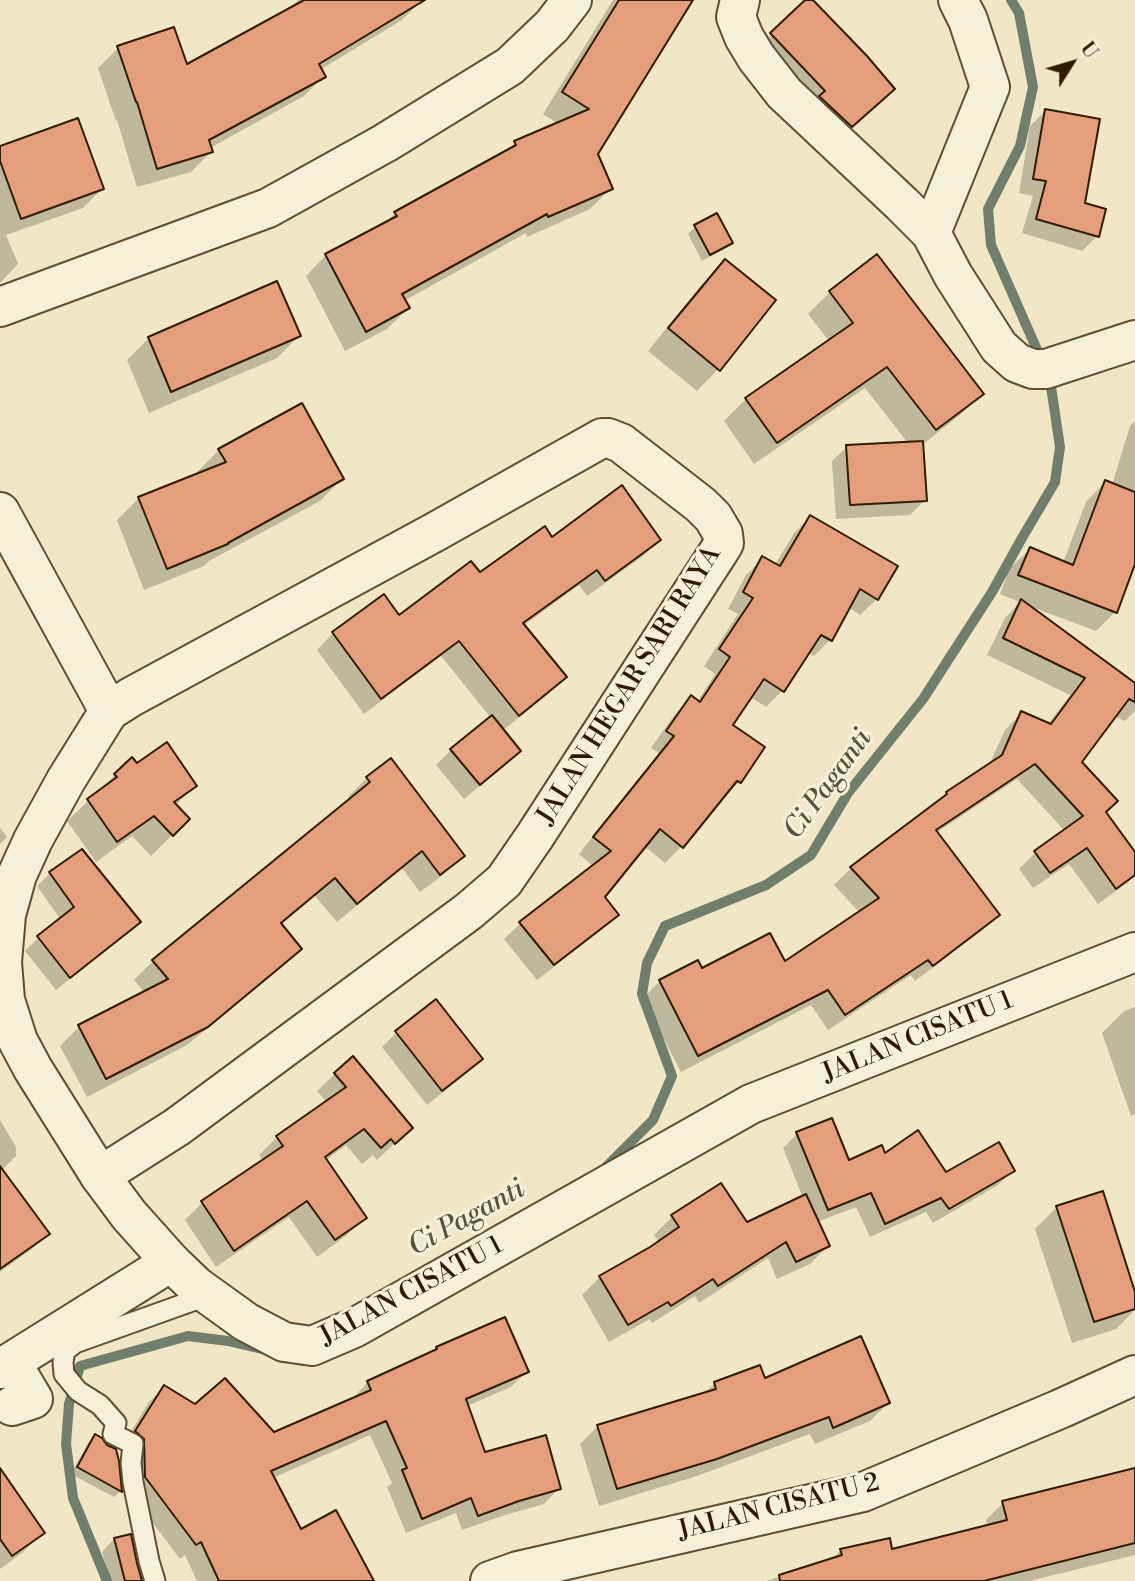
<!DOCTYPE html>
<html>
<head>
<meta charset="utf-8">
<style>
  body { margin:0 }
  #map { position:relative; width:1135px; height:1581px; overflow:hidden; background:#f1e6c5; font-family:"Libre Bodoni",serif }
  canvas { display:block }
  .north { position:absolute; left:1037px; top:28px; width:70px; height:70px; -webkit-text-stroke:5px #f6efd9; paint-order:stroke; rotate:53deg; font-size:19px; font-weight:700; line-height:28px; text-align:center; color:#301b00 }
  .north::after { content:''; display:block; margin:auto; width:24px; height:32px; background:#301b00; clip-path:polygon(50% 0,100% 100%,50% 72%,0 100%) }
</style>
</head>
<body>
<div id="map">
<canvas width="1135" height="1581"></canvas>
<div class="north">U</div>
</div>
<script>
const g = document.querySelector('canvas').getContext('2d');
g.lineJoin = 'round';
function paint(path, color) { g.fillStyle = color; g.fill(path, 'evenodd'); }
const toPath = rows => new Path2D(rows.map(r => 'M' + r).join(''));
function trace(path, color, width, dash) { g.strokeStyle = color; g.lineWidth = width; g.lineCap = dash ? 'butt' : 'round'; g.setLineDash(dash || []); g.stroke(path); }
function drawText(font, color, halo, rows, align = 'center') {
  g.font = font + ' "Libre Bodoni",serif'; g.lineWidth = 6; g.setLineDash([]); g.textBaseline = 'middle'; g.strokeStyle = halo; g.fillStyle = color; for (const [text, x, y, turn = 0] of rows) {
    g.save(); g.translate(x, y); g.rotate((+turn || 0) * Math.PI / 180); g.textAlign = isNaN(turn) ? turn : align; if (halo) g.strokeText(text, 0, 0); g.fillText(text, 0, 0); g.restore();
  }
}
paint(toPath([
  [298,0,421,1,402,20,320,70,323,77,304,96,210,148,211,152,191,172,137,187,117,120,116,121,98,68,118,48,173,29,186,67,296,6,295,3],
  [613,0,688,0,596,153,611,188,590,209,527,237,526,233,404,301,408,308,387,329,345,351,306,276,326,255,382,226,395,213,506,153,515,143,559,124,543,114],
  [808,0,811,0,878,104,836,140,757,49],
  [1045,111,1097,236,1082,251,1022,233,1033,196,1019,193,1030,126],
  [0,148,102,189,83,208,6,235,18,264,0,283],
  [695,227,731,242,724,249,702,261,688,234],
  [876,257,982,394,960,415,922,445,925,500,910,515,836,519,832,461,847,447,908,443,865,388,754,464,724,421,746,399,829,341,808,314,830,292],
  [725,261,718,369,697,391,648,351,703,283],
  [299,336,277,358,149,413,127,360,149,338],
  [1135,421,1135,559,1115,612,1096,631,1029,606,1135,686,1135,711,1125,721,1114,716,1080,763,1104,813,1135,855,1135,875,1127,883,1098,904,1069,864,1033,888,1019,869,1036,852,1065,831,1017,779,936,833,998,915,981,931,915,981,911,975,828,1030,811,1005,681,1072,643,998,660,981,702,971,784,963,860,913,834,885,851,868,939,802,947,794,989,765,1005,730,1022,713,1048,724,1070,695,987,655,1005,618,1020,602,1000,594,1010,568,1030,549,1063,563,1086,502,1105,482,1112,485,1130,426],
  [219,450,342,479,320,501,209,561,204,566,144,590,117,520,139,498,199,474,197,472],
  [810,517,877,599,860,615,848,607,830,640,814,656,807,652,782,691,766,707,750,697,731,725,763,748,739,782,723,798,721,797,681,847,665,863,644,846,603,897,616,915,600,931,537,980,504,939,521,923,594,867,579,854,659,753,651,748,675,714,691,698,697,702,715,674,704,666,738,614,728,609,746,575,763,558,775,565,794,533],
  [552,539,659,540,643,556,587,596,579,585,523,626,565,677,548,694,502,731,519,751,504,766,464,799,436,765,451,750,491,718,441,656,364,714,317,650,333,633,399,618,479,575],
  [137,765,195,786,175,806,188,819,151,856,132,836,96,862,67,821,115,775],
  [367,778,462,856,443,875,420,892,402,868,337,922,315,896,280,925,300,949,281,968,187,1045,87,1097,60,1046,79,1027,145,993,134,980,153,961,350,800,348,797],
  [0,828,7,837,0,844],
  [50,873,139,922,125,935,56,990,25,951,38,938,61,920,37,886],
  [1135,1007,1135,1114,1131,1116,1102,1033,1124,1011],
  [397,1032,481,1059,466,1074,427,1105,382,1047],
  [335,1074,411,1128,377,1160,373,1155,362,1164,346,1145,325,1161,365,1218,347,1235,317,1257,289,1217,216,1267,185,1220,202,1203,264,1161,259,1155,277,1137,327,1102,317,1091],
  [0,1120,16,1147,16,1156,0,1172],
  [797,1134,848,1163,885,1155,945,1174,1013,1171,998,1185,933,1223,926,1212,870,1237,856,1207,817,1222,828,1246,810,1264,777,1279,768,1258,699,1303,695,1296,652,1323,650,1319,609,1342,582,1295,600,1277,660,1243,654,1235,672,1217,746,1224,803,1198,783,1148],
  [1057,1207,1135,1298,1135,1310,1116,1329,1072,1343,1035,1229],
  [0,1225,48,1234,33,1248,0,1272],
  [504,1320,527,1371,511,1387,467,1406,484,1454,559,1488,544,1504,502,1516,462,1530,456,1513,406,1533,387,1487,392,1483,370,1435,273,1478,301,1531,372,1581,197,1581,185,1555,180,1559,130,1493,129,1455,121,1448,149,1402,164,1387,196,1406,273,1434,353,1399,353,1398,368,1382,433,1353,437,1349],
  [764,1380,888,1403,870,1421,815,1444,810,1434,697,1476,599,1506,580,1444,598,1426,702,1395,715,1383],
  [95,1436,121,1491,114,1497,71,1474,88,1443],
  [1135,1469,1135,1555,1030,1581,766,1581,831,1560,841,1550,890,1551,988,1526,986,1520,1003,1503],
  [0,1471,43,1533,22,1553,0,1569],
  [114,1539,141,1581,110,1581,102,1552]
]), '#0003');
trace(toPath([
  [1011,0,1019,13,1033,87,1020,146,988,209,991,245,1042,361],
  [606,1167,653,1120,672,1076,642,994,647,963,665,926,766,885,811,855,848,793,923,699,992,592,1022,538,1055,482,1060,447,1050,380,1048,375],
  [107,1581,73,1498,66,1444,69,1404,80,1366,188,1336,228,1341,262,1349]
]), '#707e6c', 10);
const building = toPath([
  [304,0,425,0,319,64,326,77,209,140,213,152,157,169,137,102,136,102,117,46,174,27,187,64,304,0],
  [619,0,693,0,598,154,613,189,548,217,547,214,402,294,410,308,366,332,325,254,397,216,394,212,516,145,514,141,589,109,562,92,619,0],
  [805,0,813,0,867,56,895,89,852,127,819,96,825,91,770,33,805,0],
  [1045,109,1100,119,1085,203,1106,209,1099,237,1036,219,1046,181,1033,179,1045,109],
  [78,118,104,189,21,219,0,161,0,146,78,118],
  [717,213,733,243,710,255,694,225,717,213],
  [877,254,984,394,936,430,887,367,777,443,745,398,853,323,829,291,877,254],
  [725,259,776,300,720,371,668,328,725,259],
  [277,281,301,336,171,392,148,337,277,281],
  [302,403,344,479,228,543,228,544,167,569,138,497,226,462,218,449,302,403],
  [923,441,927,501,850,505,846,445,923,441],
  [1105,480,1135,492,1135,564,1117,613,1018,575,1030,547,1073,565,1105,480],
  [622,485,661,540,605,581,597,570,523,623,567,677,519,716,459,641,381,699,332,632,384,594,399,615,471,561,480,572,545,526,552,537,622,485],
  [810,515,898,566,878,600,860,589,832,641,821,635,784,692,764,679,733,725,765,747,741,783,737,781,683,848,660,829,605,897,619,915,554,965,519,922,611,851,593,837,674,736,666,731,691,695,700,702,730,657,719,649,753,598,743,592,762,556,780,566,810,515],
  [1021,599,1135,683,1135,702,1129,699,1082,762,1118,801,1106,812,1135,852,1135,875,1116,889,1087,848,1050,873,1034,851,1083,816,1035,764,936,830,1000,915,933,966,928,960,845,1015,828,990,698,1056,659,980,698,960,702,968,770,933,785,961,879,898,850,867,947,794,946,792,1002,755,1021,711,1051,724,1085,678,1003,638,1021,599],
  [492,715,521,751,480,785,450,749,492,715],
  [167,742,197,786,174,802,190,819,173,836,154,816,117,842,87,799,117,777,114,774,132,757,137,763,167,742],
  [391,758,465,856,440,875,422,851,357,904,335,878,281,923,302,949,208,1027,106,1079,78,1025,168,979,152,960,370,782,366,777,391,758],
  [82,849,141,922,70,978,37,936,74,907,49,872,82,849],
  [436,999,483,1059,442,1091,395,1031,436,999],
  [353,1056,413,1128,395,1144,391,1139,381,1148,364,1129,325,1157,367,1218,335,1240,307,1201,234,1251,201,1201,283,1146,276,1136,346,1087,334,1073,353,1056],
  [832,1118,849,1160,882,1145,885,1153,918,1130,946,1172,999,1142,1015,1171,949,1209,941,1198,885,1224,871,1193,828,1210,796,1132,832,1118],
  [0,1166,50,1234,0,1269,0,1166],
  [721,1183,747,1222,806,1194,830,1246,796,1262,786,1242,718,1286,713,1279,671,1306,668,1302,628,1325,599,1276,650,1247,679,1227,671,1215,721,1183],
  [1103,1191,1135,1292,1135,1309,1094,1322,1056,1206,1103,1191],
  [505,1317,529,1372,466,1399,485,1452,546,1435,561,1489,519,1501,478,1516,471,1498,422,1519,402,1470,407,1468,386,1421,271,1471,301,1529,336,1510,374,1581,219,1581,201,1542,196,1545,145,1477,144,1439,135,1431,164,1385,195,1404,225,1378,274,1432,371,1390,367,1381,437,1349,436,1347,505,1317],
  [861,1336,890,1403,833,1428,829,1417,717,1459,617,1489,597,1425,716,1389,714,1382,760,1365,765,1378,861,1336],
  [95,1434,102,1438,107,1445,116,1449,119,1461,122,1492,77,1467,95,1434],
  [0,1468,45,1533,12,1556,0,1539,0,1468],
  [1135,1468,1135,1543,984,1581,780,1581,779,1575,842,1555,840,1549,890,1538,892,1549,1007,1520,1002,1501,1135,1468],
  [131,1534,137,1563,142,1581,125,1581,114,1538,131,1534]
]);
paint(building, '#e59e7c');
trace(building, '#301b00', 2);
const service = toPath([
  [155,1581,149,1561,133,1482,131,1463,133,1444,113,1434,116,1423,100,1405,78,1391,64,1374,63,1362,65,1351,75,1343,209,1295]
]);
const minor = toPath([
  [740,0,736,17,744,37,756,57,784,93,902,204,931,233,953,275,999,347,1017,363,1033,369,1046,369,1135,340],
  [931,233,990,87,968,20,958,0],
  [0,307,268,208,385,143,510,66,552,26,572,0],
  [100,1176,177,1127,469,911,504,881,535,836,721,548,724,543,723,534,713,517,701,505,621,443,608,438,602,438,435,532,131,697,109,711],
  [11,1362,33,1399,12,1406],
  [0,1369,171,1262],
  [490,1581,518,1571,863,1492,1060,1409,1135,1375]
]);
const tertiary = toPath([
  [0,512,109,711,66,780,33,840,17,875,6,915,2,962,5,1000,18,1041,33,1069,100,1176,129,1215,171,1262,196,1286,246,1322,284,1342,312,1346,354,1328,751,1104,1135,952]
]);
trace(service, '#604e31', 23);
trace(minor, '#604e31', 42);
trace(tertiary, '#604e31', 42);
trace(service, '#f6efd9', 19);
trace(minor, '#f6efd9', 38);
trace(tertiary, '#f6efd9', 38);
drawText('26px', '#301b00', '#f6efd9', [
  ["JALAN HEGAR SARI RAYA",630,686,-58],
  ["JALAN CISATU 1",918,1038,-22],
  ["JALAN CISATU 1",412,1292,-28],
  ["JALAN CISATU 2",779,1508,-14]
]);
drawText('italic 28px', '#55553f', '#f6efd9', [
  ["Ci Paganti",829,785,-54],
  ["Ci Paganti",467,1219,-29]
]);
</script>
</body>
</html>
